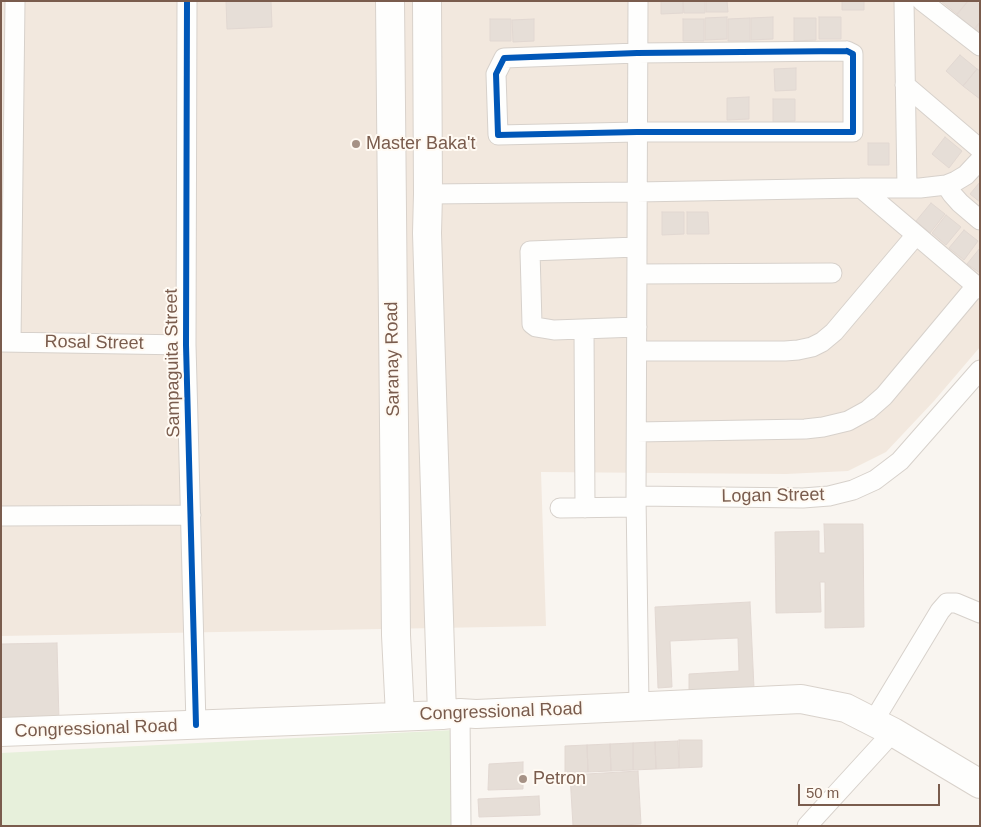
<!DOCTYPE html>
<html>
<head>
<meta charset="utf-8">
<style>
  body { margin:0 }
  #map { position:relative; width:981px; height:827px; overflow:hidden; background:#f9f5f0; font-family:Arial,sans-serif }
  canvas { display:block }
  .frame { position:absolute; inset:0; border:2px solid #7a5c4d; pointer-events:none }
  .scale { position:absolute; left:798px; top:784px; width:142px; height:22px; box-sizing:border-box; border:2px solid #7a5c4d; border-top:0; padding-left:6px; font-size:15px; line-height:18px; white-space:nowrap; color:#7a5c4d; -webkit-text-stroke:4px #fffaf3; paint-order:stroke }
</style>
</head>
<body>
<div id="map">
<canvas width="981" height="827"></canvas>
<div class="frame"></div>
<div class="scale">50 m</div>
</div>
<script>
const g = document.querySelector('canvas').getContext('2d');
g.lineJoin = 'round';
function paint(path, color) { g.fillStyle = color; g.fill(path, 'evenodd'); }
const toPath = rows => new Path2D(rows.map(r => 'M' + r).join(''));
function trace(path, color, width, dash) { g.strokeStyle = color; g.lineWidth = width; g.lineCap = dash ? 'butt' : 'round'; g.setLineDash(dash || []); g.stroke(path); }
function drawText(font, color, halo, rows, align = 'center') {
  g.font = font + ' Arial,sans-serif'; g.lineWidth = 4; g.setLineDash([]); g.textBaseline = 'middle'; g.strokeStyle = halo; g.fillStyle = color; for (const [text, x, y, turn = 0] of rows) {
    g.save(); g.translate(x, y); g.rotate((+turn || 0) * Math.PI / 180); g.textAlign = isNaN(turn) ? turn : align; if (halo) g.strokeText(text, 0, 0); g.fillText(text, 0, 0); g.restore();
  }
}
paint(toPath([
  [1,1,980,1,980,347,934,401,886,452,848,471,786,474,541,472,546,626,1,636]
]), '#f2e8de');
paint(toPath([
  [454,730,456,826,1,826,1,753]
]), '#e7f0db');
const building = toPath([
  [226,1,271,1,272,27,227,29,226,1],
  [661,1,683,1,683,13,661,14,661,1],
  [683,1,705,1,705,13,684,13,683,1],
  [706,1,727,1,728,12,706,12,706,1],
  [842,1,864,1,864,10,842,10,842,1],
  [941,1,968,1,957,14,941,1],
  [968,1,975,1,980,5,980,22,974,29,957,15,968,1],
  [727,17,727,39,705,40,705,18,727,17],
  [773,17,773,39,751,40,751,18,773,17],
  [819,17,841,17,841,39,819,39,819,17],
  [750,18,750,41,728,41,728,19,750,18],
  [794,18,816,18,816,40,794,41,794,18],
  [490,19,511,19,511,41,490,41,490,19],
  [534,19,534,41,513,42,512,20,534,19],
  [683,19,704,19,704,41,683,41,683,19],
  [980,23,980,33,975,29,980,23],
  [960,55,977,69,963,86,946,71,960,55],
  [796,68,796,90,775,91,774,69,796,68],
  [977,69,980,71,980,99,963,86,977,69],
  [749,97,749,119,727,120,727,98,749,97],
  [773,99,795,99,795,121,773,122,773,99],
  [945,137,962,151,949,168,932,154,945,137],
  [868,143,889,143,889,165,868,165,868,143],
  [980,182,980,202,970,194,980,182],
  [931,203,945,214,930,233,916,221,931,203],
  [662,212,684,212,684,234,662,235,662,212],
  [687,212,708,212,709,234,687,234,687,212],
  [946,215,961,227,946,245,932,233,946,215],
  [964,230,978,241,964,260,949,248,964,230],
  [980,248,980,273,967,264,980,248],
  [824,524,863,524,864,627,825,628,825,582,820,582,821,612,776,613,775,532,819,531,819,553,825,553,824,524],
  [750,602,754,688,689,691,689,674,739,671,738,638,670,641,672,687,658,688,655,607,750,602],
  [57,643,59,721,1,724,1,644,57,643],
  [679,740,702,740,702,767,679,768,679,740],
  [678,741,679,768,656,769,655,742,678,741],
  [655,742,656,769,633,770,633,743,655,742],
  [633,743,633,770,611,771,610,744,633,743],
  [610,744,611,771,588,772,587,745,610,744],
  [587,745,588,772,565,772,565,746,587,745],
  [523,762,523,789,488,790,489,764,523,762],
  [638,771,641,824,603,826,573,826,570,775,638,771],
  [539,796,540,815,479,817,478,799,539,796]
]);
paint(building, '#e6ded7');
trace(building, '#e2d8d2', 1);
const street = toPath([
  [187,1,186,345,196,725],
  [638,1,636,496,639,706],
  [904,1,907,188],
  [922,1,980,46],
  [847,51,853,54,853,132,637,132,498,135,496,74,504,58,637,53,847,51],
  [905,85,980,149],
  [946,185,952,194,960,203,980,220],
  [861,188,980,289],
  [428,194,637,192,861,188,920,188,946,185,956,181,966,175,980,160],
  [637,274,832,273],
  [637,327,554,330,536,327,532,324,530,251,637,247],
  [584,329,585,508],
  [1,342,186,345],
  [11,342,15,1],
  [637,351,785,351,798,350,812,347,822,342,834,332,916,235],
  [637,432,805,429,823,427,848,421,868,410,884,396,976,286],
  [636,496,803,498,829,496,853,490,875,480,900,461,980,370],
  [560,508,636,507],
  [1,516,191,515],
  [460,713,461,826],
  [873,722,940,611,947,603,956,603,980,613],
  [807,826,893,732]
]);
const secondary = toPath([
  [390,1,396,635,400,716],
  [427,1,428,194,427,233,442,715],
  [1,732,346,719,442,715,460,713,476,714,801,699,846,708,893,732,980,784]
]);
trace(street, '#d7d1cb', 21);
trace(secondary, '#d9d2cb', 30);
trace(street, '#fefefd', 19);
trace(secondary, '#fefefd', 28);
trace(toPath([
  [187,1,186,345,196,725],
  [847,51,853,54,853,132,637,132,498,135,496,74,504,58,637,53,847,51]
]), '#0057b8', 6);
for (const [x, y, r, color] of [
  [356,144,5,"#a69286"],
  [523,779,5,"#a69286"]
]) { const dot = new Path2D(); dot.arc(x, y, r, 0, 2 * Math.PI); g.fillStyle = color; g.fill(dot); trace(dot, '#fffaf3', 2); }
drawText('18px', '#7a5c4d', '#fffaf3', [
  ["Master Baka't",366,144],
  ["Petron",533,779]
], 'left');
drawText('18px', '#7a5c4d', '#fffaf3', [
  ["Rosal Street",94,343,1],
  ["Saranay Road",393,359,-91],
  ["Sampaguita Street",173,363,-91],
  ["Logan Street",773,496,-1],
  ["Congressional Road",501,712,-2],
  ["Congressional Road",96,729,-2]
]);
</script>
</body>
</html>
